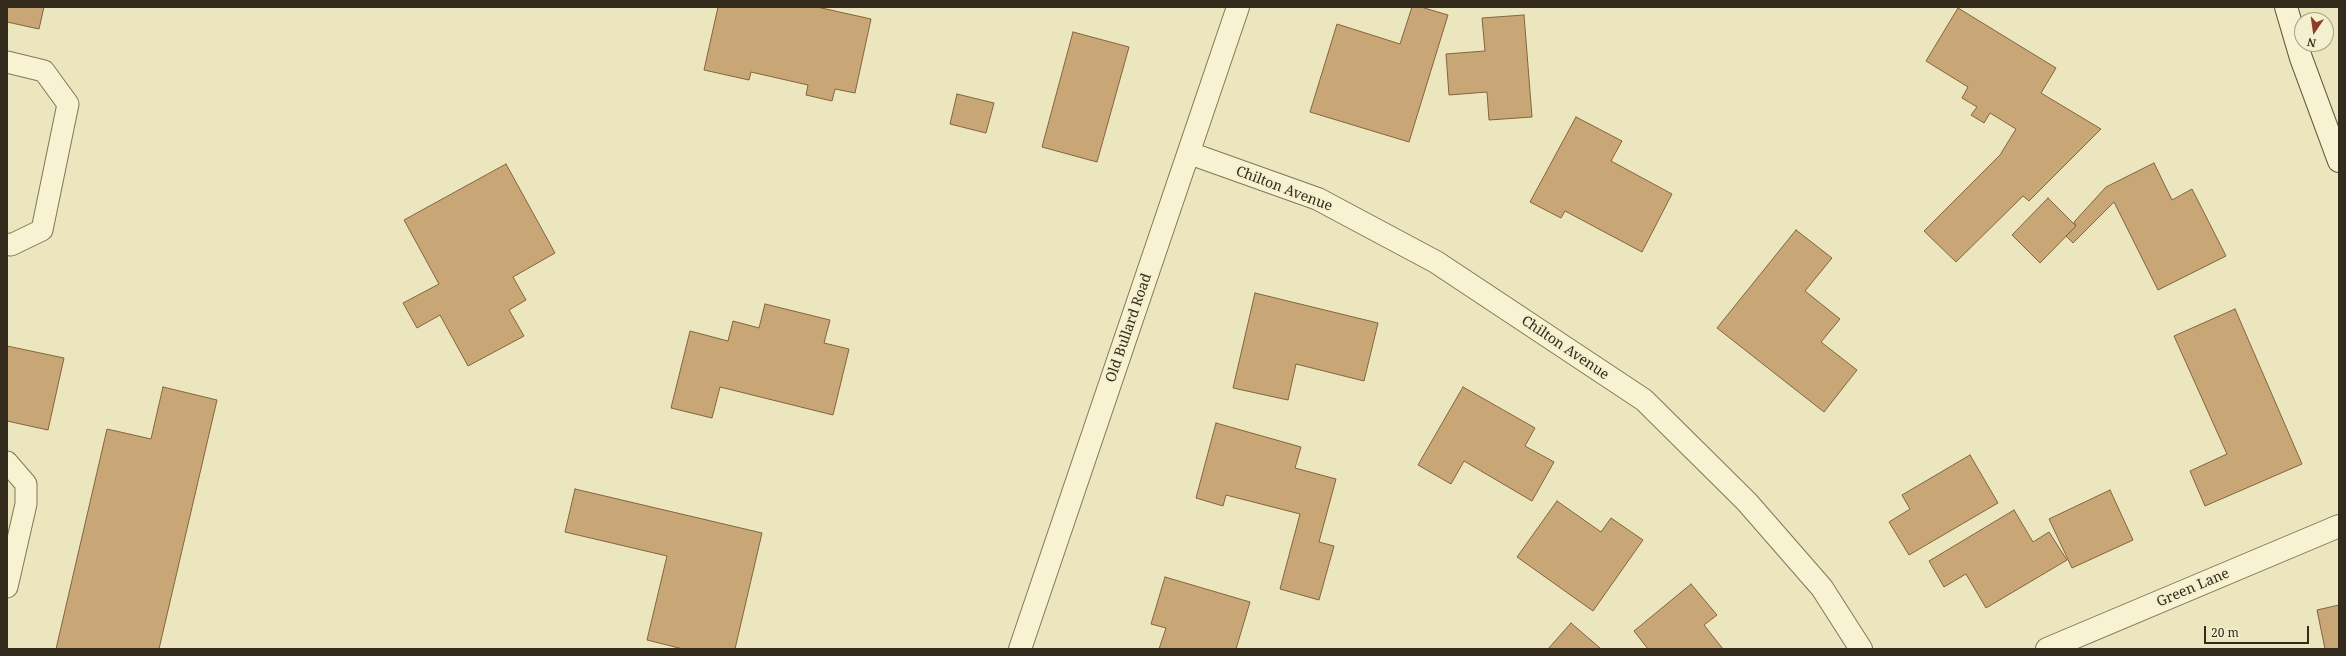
<!DOCTYPE html>
<html>
<head>
<meta charset="utf-8">
<style>
  body { margin:0 }
  #map { position:relative; width:2346px; height:656px; overflow:hidden; background:#ece6be; font-family:"Noto Serif",serif }
  canvas { display:block }
  .frame { position:absolute; inset:0; border:8px solid #332b1c; pointer-events:none }
  .north { position:absolute; left:2294px; top:12px; width:40px; height:40px; box-sizing:border-box; background:#f4efce; border:1px solid #a7a187; border-radius:50%; rotate:193deg; font-size:11px; font-weight:700; line-height:16px; text-align:center; color:#332b1c }
  .north::after { content:''; display:block; margin:auto; width:14px; height:18px; background:#903a2a; clip-path:polygon(50% 0,100% 100%,50% 72%,0 100%) }
  .scale { position:absolute; left:2204px; top:626px; width:105px; height:18px; box-sizing:border-box; border:2px solid #332b1c; border-top:0; padding-left:5px; font-size:12px; line-height:14px; white-space:nowrap; color:#332b1c; -webkit-text-stroke:3px #f4efce; paint-order:stroke }
</style>
</head>
<body>
<div id="map">
<canvas width="2346" height="656"></canvas>
<div class="frame"></div>
<div class="north">N</div>
<div class="scale">20 m</div>
</div>
<script>
const g = document.querySelector('canvas').getContext('2d');
g.lineJoin = 'round';
function paint(path, color) { g.fillStyle = color; g.fill(path, 'evenodd'); }
const toPath = rows => new Path2D(rows.map(r => 'M' + r).join(''));
function trace(path, color, width, dash) { g.strokeStyle = color; g.lineWidth = width; g.lineCap = dash ? 'butt' : 'round'; g.setLineDash(dash || []); g.stroke(path); }
function drawText(font, color, halo, rows, align = 'center') {
  g.font = font + ' "Noto Serif",serif'; g.lineWidth = 4; g.setLineDash([]); g.textBaseline = 'middle'; g.strokeStyle = halo; g.fillStyle = color; for (const [text, x, y, turn = 0] of rows) {
    g.save(); g.translate(x, y); g.rotate((+turn || 0) * Math.PI / 180); g.textAlign = isNaN(turn) ? turn : align; if (halo) g.strokeText(text, 0, 0); g.fillText(text, 0, 0); g.restore();
  }
}
const building = toPath([
  [7,7,44,7,39,29,7,22,7,7],
  [718,7,817,7,871,19,855,93,835,89,832,101,806,95,808,85,751,72,749,80,704,70,718,7],
  [1412,7,1421,7,1448,15,1409,142,1310,112,1337,24,1400,44,1412,7],
  [1958,8,2056,68,2041,93,2101,129,2029,201,2023,196,1956,262,1924,231,2000,155,2016,129,1990,113,1984,123,1971,115,1977,107,1962,98,1968,87,1926,61,1958,8],
  [1524,15,1532,117,1489,120,1487,92,1449,95,1446,54,1485,51,1482,18,1524,15],
  [1073,32,1129,47,1097,162,1042,147,1073,32],
  [957,94,994,103,986,133,950,124,957,94],
  [1576,117,1622,141,1611,161,1672,194,1642,252,1565,211,1561,218,1530,202,1576,117],
  [2154,163,2172,200,2192,189,2226,256,2158,290,2114,202,2073,243,2066,236,2076,226,2074,222,2106,187,2154,163],
  [506,164,555,253,513,277,526,300,509,310,524,336,468,366,440,315,417,328,403,303,439,284,404,220,506,164],
  [2048,198,2076,226,2040,263,2012,235,2048,198],
  [1796,230,1832,258,1805,291,1840,319,1821,342,1857,370,1824,412,1717,328,1796,230],
  [1255,293,1378,323,1364,381,1296,364,1288,400,1233,388,1255,293],
  [765,304,830,320,824,343,849,349,833,415,720,387,712,418,671,408,690,331,728,341,733,321,759,328,765,304],
  [2235,309,2302,464,2205,506,2190,471,2227,454,2174,336,2235,309],
  [7,346,64,358,48,430,7,421,7,346],
  [163,387,217,400,159,649,56,649,107,429,151,439,163,387],
  [1463,387,1535,428,1525,446,1554,462,1532,501,1464,461,1451,484,1418,465,1463,387],
  [1216,423,1301,447,1295,468,1336,479,1319,542,1334,546,1319,600,1280,589,1300,514,1226,495,1223,506,1196,498,1216,423],
  [1970,455,1998,503,1909,555,1889,522,1910,509,1902,495,1970,455],
  [575,489,762,533,735,649,683,649,647,640,667,556,565,532,575,489],
  [2110,490,2133,540,2072,568,2049,519,2110,490],
  [1557,501,1601,532,1611,518,1643,540,1593,611,1517,557,1557,501],
  [2014,510,2033,542,2049,532,2067,560,1986,608,1966,574,1944,587,1929,561,2014,510],
  [1165,577,1250,602,1236,649,1159,649,1166,628,1151,624,1165,577],
  [1691,584,1717,615,1704,625,1723,649,1648,649,1634,631,1691,584],
  [2339,605,2339,649,2325,649,2317,610,2339,605],
  [1571,623,1600,648,1599,649,1548,649,1571,623]
]);
paint(building, '#c9a675');
trace(building, '#82643e', 1);
const service = toPath([
  [7,62,44,71,68,104,42,230,11,245,7,244],
  [7,462,26,484,26,504,7,587]
]);
const minor = toPath([
  [1189,153,1318,199,1436,262,1644,400,1747,502,1822,588,1861,649],
  [1020,649,1238,7],
  [2047,649,2339,526]
]);
const secondary = toPath([
  [2286,7,2301,58,2339,161]
]);
trace(service, '#837658', 23);
trace(minor, '#837658', 24);
trace(secondary, '#65573b', 24);
trace(service, '#f7f2d1', 21);
trace(minor, '#f7f2d1', 22);
trace(secondary, '#f7f2d1', 22);
drawText('14px', '#332b1c', '#f4efce', [
  ["Chilton Avenue",1284,189,21],
  ["Old Bullard Road",1129,328,-71],
  ["Chilton Avenue",1565,348,34],
  ["Green Lane",2193,588,-23]
]);
</script>
</body>
</html>
